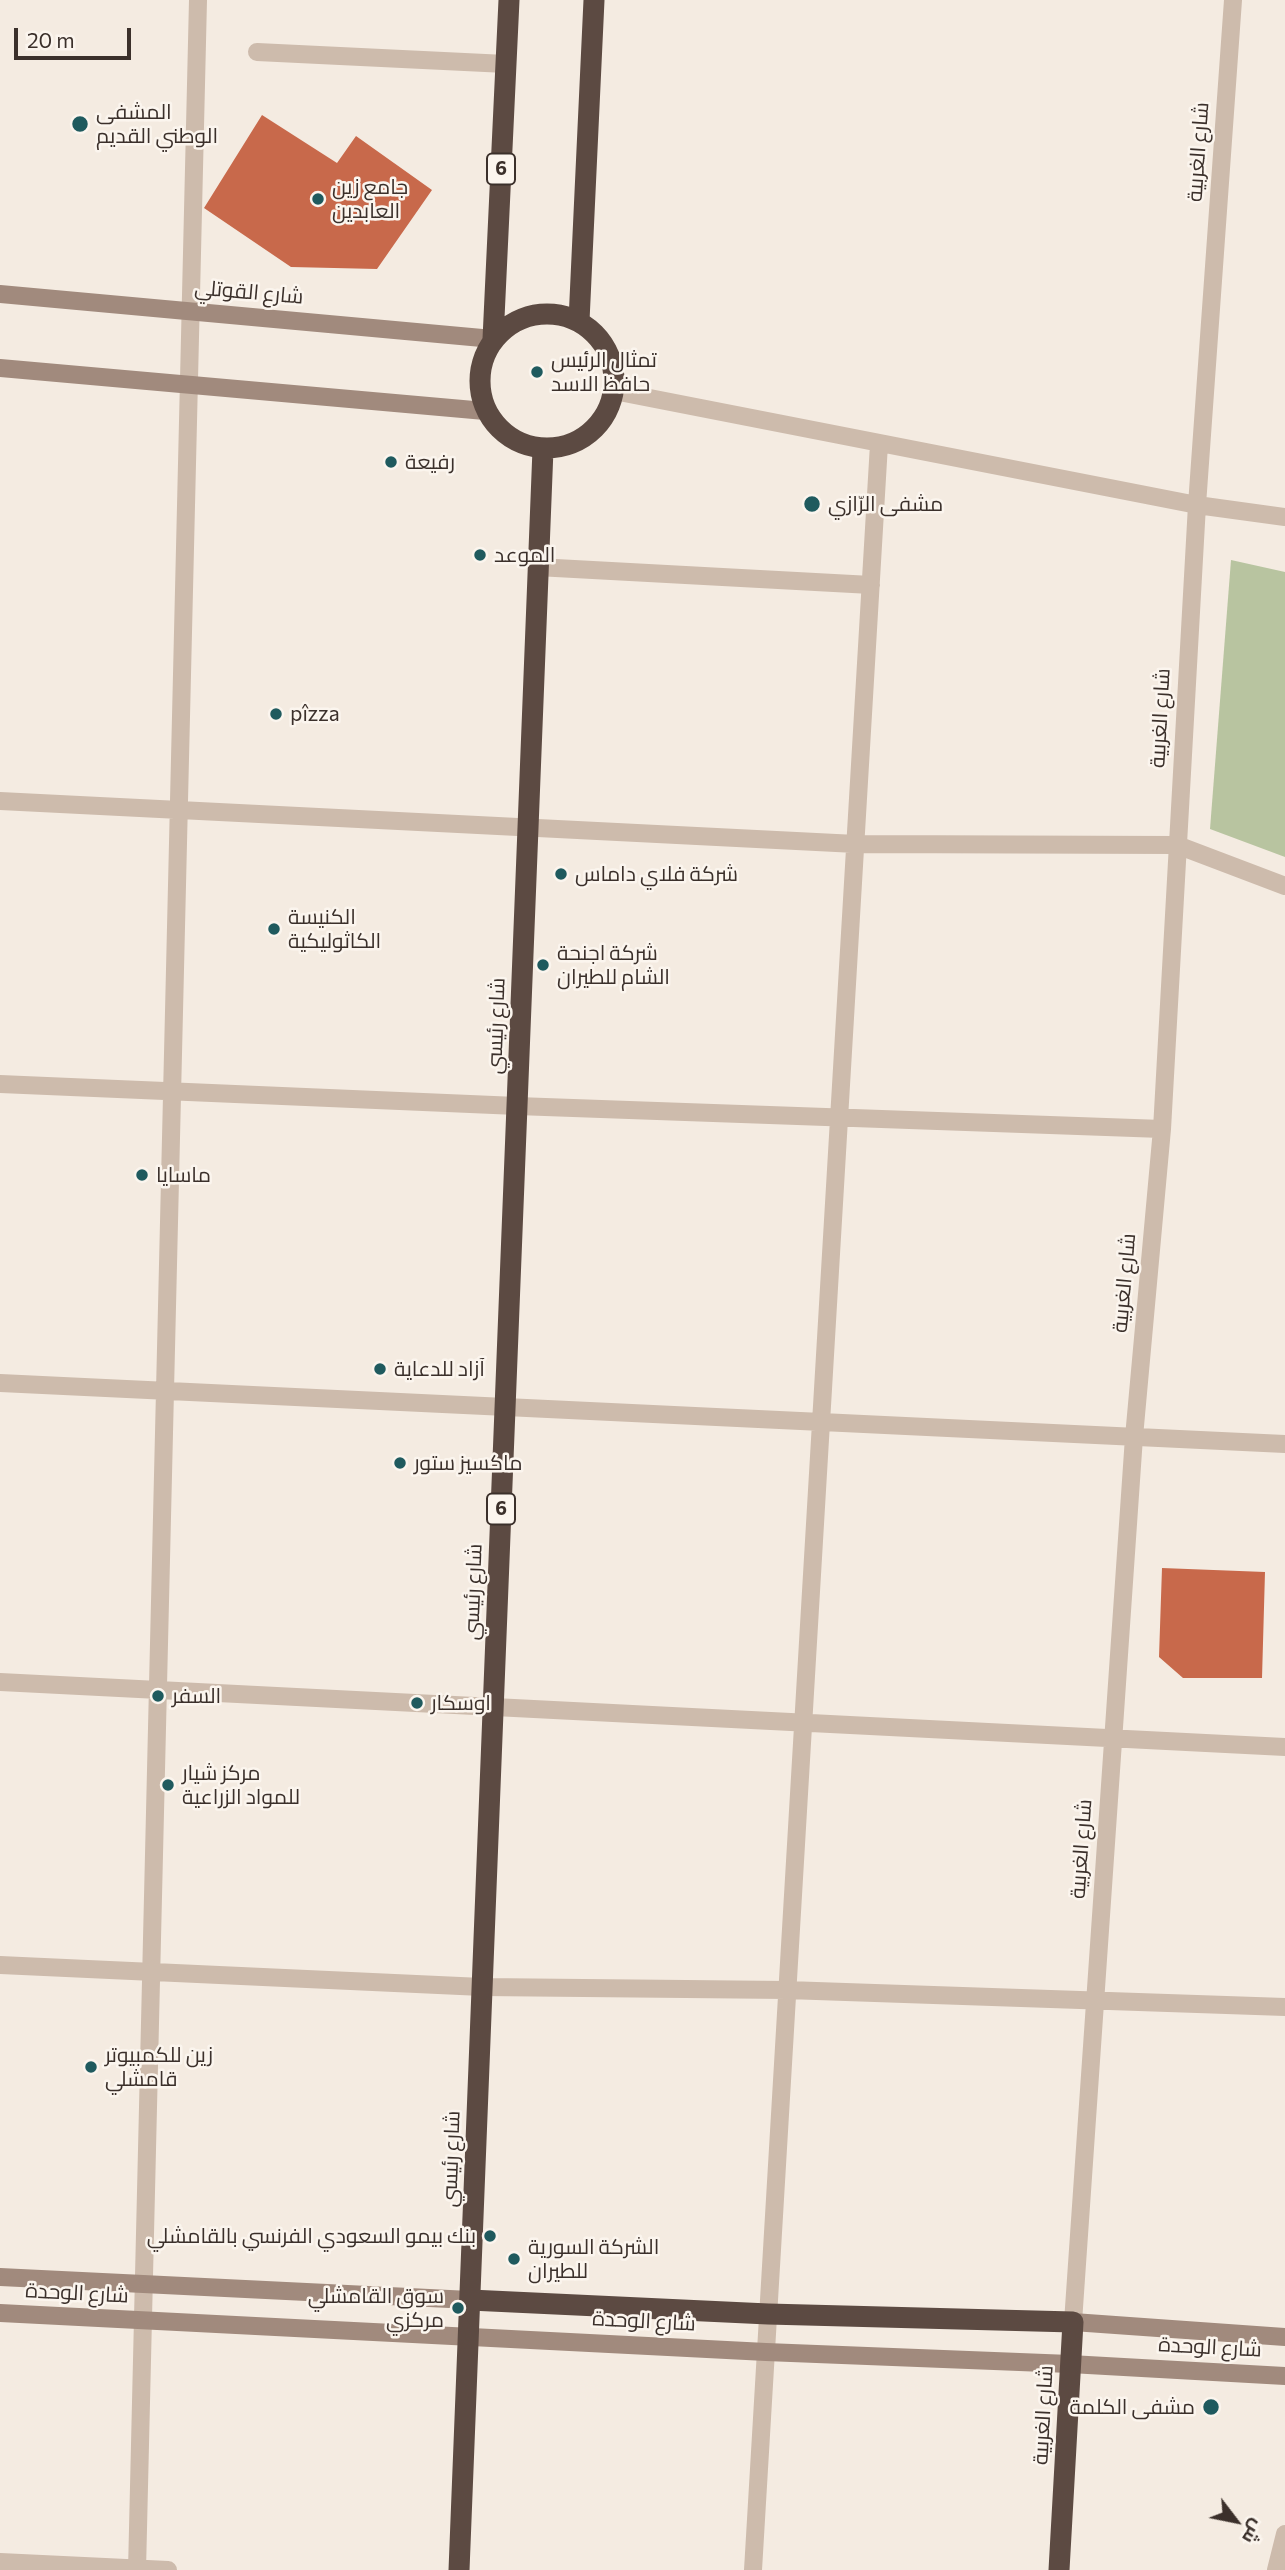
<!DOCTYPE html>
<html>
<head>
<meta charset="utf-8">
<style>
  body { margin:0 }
  #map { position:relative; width:1285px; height:2570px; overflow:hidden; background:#f4ebe1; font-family:Commissioner,Cairo,sans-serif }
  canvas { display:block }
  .north { position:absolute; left:1201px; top:2486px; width:70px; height:70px; -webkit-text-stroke:5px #fbf5ee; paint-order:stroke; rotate:122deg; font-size:19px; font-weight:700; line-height:28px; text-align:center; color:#3b302b }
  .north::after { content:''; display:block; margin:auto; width:24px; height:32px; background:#3b302b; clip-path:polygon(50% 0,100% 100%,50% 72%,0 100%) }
  .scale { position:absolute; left:14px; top:28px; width:117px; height:32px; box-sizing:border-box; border:4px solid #3b302b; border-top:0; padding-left:9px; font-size:21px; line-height:24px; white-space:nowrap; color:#3b302b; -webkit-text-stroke:5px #fbf5ee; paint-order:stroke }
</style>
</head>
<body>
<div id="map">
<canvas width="1285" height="2570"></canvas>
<div class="north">ش</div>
<div class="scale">20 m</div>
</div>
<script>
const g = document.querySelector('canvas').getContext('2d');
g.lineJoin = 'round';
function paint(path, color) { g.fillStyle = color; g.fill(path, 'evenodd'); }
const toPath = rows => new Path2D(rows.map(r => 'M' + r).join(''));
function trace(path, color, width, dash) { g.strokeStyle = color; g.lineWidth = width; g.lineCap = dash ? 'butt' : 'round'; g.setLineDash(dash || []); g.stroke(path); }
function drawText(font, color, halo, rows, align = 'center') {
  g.font = font + ' Commissioner,Cairo,sans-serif'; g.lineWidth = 5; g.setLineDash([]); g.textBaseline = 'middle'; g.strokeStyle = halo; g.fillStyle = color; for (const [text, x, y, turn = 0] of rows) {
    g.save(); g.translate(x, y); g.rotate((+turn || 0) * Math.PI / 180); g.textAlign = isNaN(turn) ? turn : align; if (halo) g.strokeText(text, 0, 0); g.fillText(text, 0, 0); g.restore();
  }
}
paint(toPath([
  [1231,560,1285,572,1285,857,1210,829]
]), '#b8c4a0');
paint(toPath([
  [262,115,337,163,356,136,432,190,377,269,291,267,204,208],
  [1162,1568,1265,1572,1262,1678,1183,1678,1159,1657]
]), '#c8694b');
trace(toPath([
  [257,52,506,64]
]), '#cdbbac', 18);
trace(toPath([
  [614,391,1197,505,1285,517],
  [537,567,871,585],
  [0,801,856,844,1177,845,1285,886],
  [0,1084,517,1106,1162,1129],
  [0,1383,1285,1444],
  [0,1682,1285,1747],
  [0,1965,482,1987,787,1990,1285,2007],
  [1073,2322,1134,1437,1162,1129,1197,505,1233,0],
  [0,2562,168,2570],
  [137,2570,198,0],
  [753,2570,879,444],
  [1276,2570,1285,2534]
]), '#cdbbac', 18);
trace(toPath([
  [0,294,493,339],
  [0,368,485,411],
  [0,2277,470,2300],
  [0,2313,766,2352,1070,2364,1285,2376],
  [1073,2322,1285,2337]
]), '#a18a7d', 18);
trace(toPath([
  '480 381a67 67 0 1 1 134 0a67 67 0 1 1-134 0Z',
  [579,321,594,0],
  [493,339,509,0],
  [470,2300,768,2314,1073,2322,1059,2570],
  [459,2570,543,449]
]), '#5c4a42', 21);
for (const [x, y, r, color] of [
  [80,124,9,"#1f5a5e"],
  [318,199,7,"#1f5a5e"],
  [537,372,7,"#1f5a5e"],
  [391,462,7,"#1f5a5e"],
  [812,504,9,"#1f5a5e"],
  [480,555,7,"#1f5a5e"],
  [276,714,7,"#1f5a5e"],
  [561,874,7,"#1f5a5e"],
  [274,929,7,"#1f5a5e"],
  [543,965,7,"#1f5a5e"],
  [142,1175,7,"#1f5a5e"],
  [380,1369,7,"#1f5a5e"],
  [400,1463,7,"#1f5a5e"],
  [158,1696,7,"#1f5a5e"],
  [417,1703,7,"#1f5a5e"],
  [168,1785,7,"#1f5a5e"],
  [91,2067,7,"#1f5a5e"],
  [490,2236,7,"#1f5a5e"],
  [514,2259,7,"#1f5a5e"],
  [458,2308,7,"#1f5a5e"],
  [1211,2407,9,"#1f5a5e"]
]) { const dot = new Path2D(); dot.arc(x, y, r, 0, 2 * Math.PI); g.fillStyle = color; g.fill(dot); trace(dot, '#fbf5ee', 2.5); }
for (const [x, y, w] of [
  [501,169,28],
  [501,1509,28]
]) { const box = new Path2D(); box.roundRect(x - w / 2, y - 15.5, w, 31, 5); g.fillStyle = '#fbf5ee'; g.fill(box); trace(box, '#3b302b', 2); }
drawText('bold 19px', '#3b302b', null, [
  ["6",501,169],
  ["6",501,1509]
]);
drawText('21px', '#3b302b', '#fbf5ee', [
  ["المشفى",96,112],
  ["الوطني القديم",96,136],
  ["جامع زين",332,187],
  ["العابدين",332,211],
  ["تمثال الرئيس",551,360],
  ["حافظ الاسد",551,384],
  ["رفيعة",405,462],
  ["مشفى الرّازي",828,504],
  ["الموعد",494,555],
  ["pîzza",290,714],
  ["شركة فلاي داماس",575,874],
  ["الكنيسة",288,917],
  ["الكاثوليكية",288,941],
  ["شركة اجنحة",557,953],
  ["الشام للطيران",557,977],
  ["ماسايا",156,1175],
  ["آزاد للدعاية",394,1369],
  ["ماكسيز ستور",414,1463],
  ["السفر",172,1696],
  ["اوسكار",431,1703],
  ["مركز شيار",182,1773],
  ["للمواد الزراعية",182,1797],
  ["زين للكمبيوتر",105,2055],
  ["قامشلي",105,2079],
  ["بنك بيمو السعودي الفرنسي بالقامشلي",476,2236,"right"],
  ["الشركة السورية",528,2247],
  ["للطيران",528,2271],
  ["سوق القامشلي",444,2296,"right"],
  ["مركزي",444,2320,"right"],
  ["مشفى الكلمة",1195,2407,"right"]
], 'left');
drawText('21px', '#3b302b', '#fbf5ee', [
  ["شارع الغربية",1198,152,-86],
  ["شارع القوتلي",249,292,5],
  ["شارع الغربية",1160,718,-87],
  ["شارع رئيسي",496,1026,-88],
  ["شارع الغربية",1124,1283,-85],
  ["شارع رئيسي",473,1592,-88],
  ["شارع الغربية",1081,1849,-86],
  ["شارع رئيسي",451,2159,-88],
  ["شارع الوحدة",77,2293,3],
  ["شارع الوحدة",644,2321,3],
  ["شارع الوحدة",1210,2347,3],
  ["شارع الغربية",1043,2415,-87]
]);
</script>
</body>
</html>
